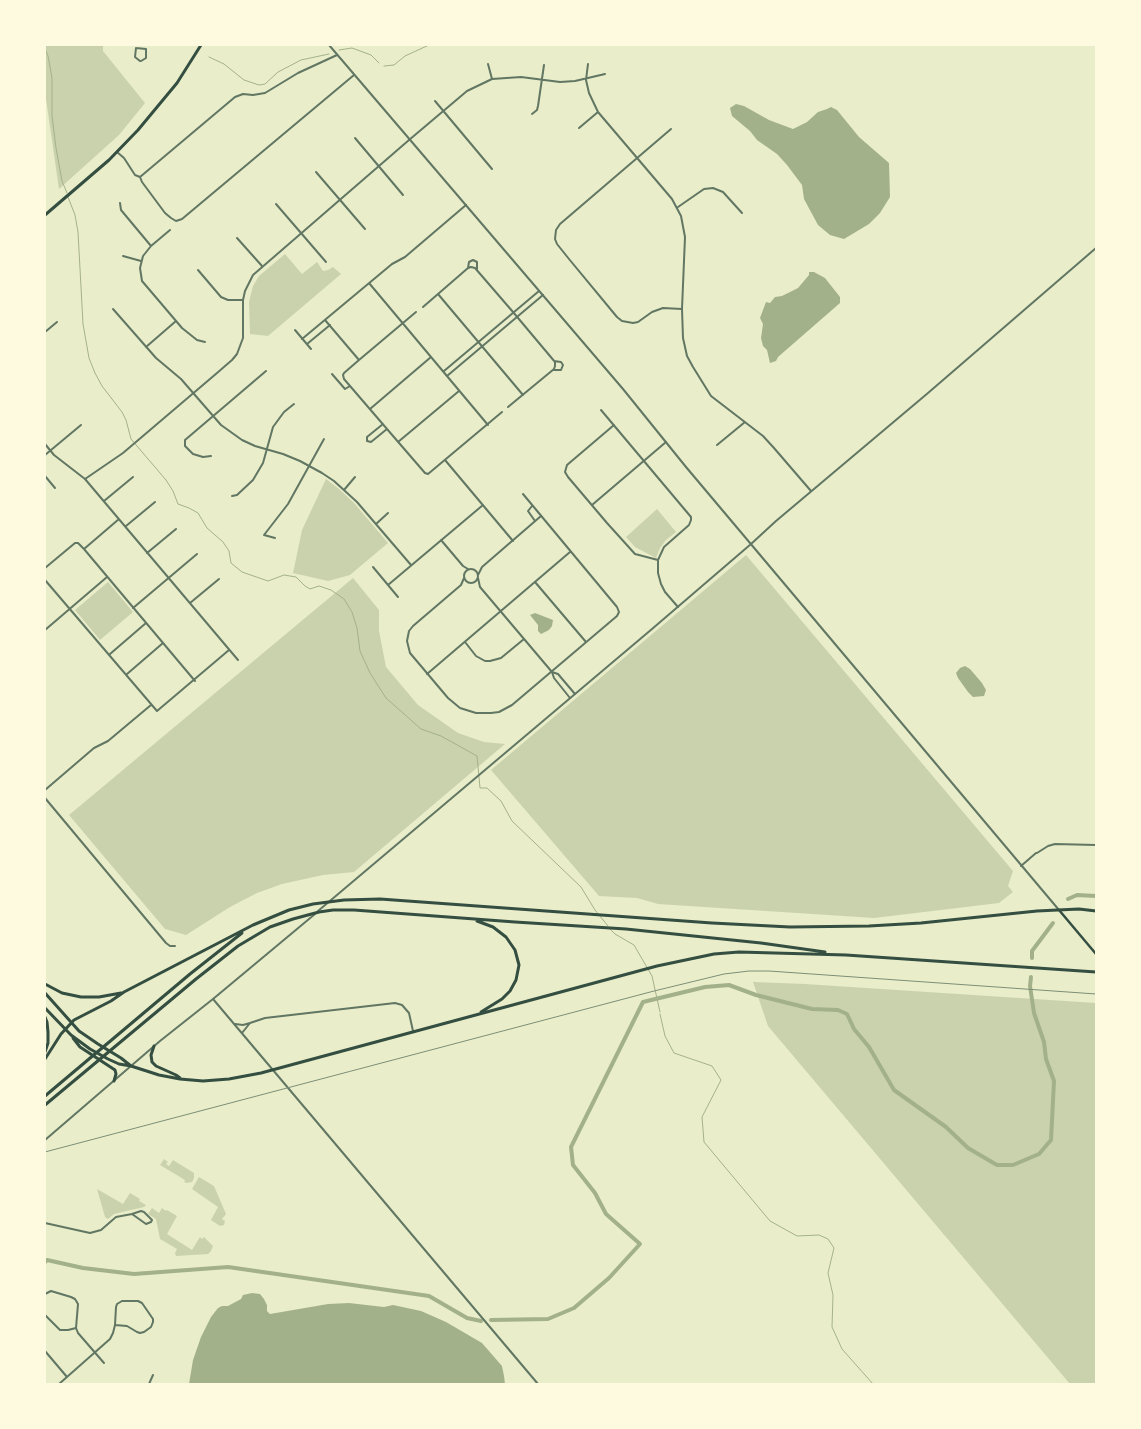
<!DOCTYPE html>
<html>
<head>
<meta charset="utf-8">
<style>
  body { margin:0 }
  #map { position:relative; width:1141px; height:1429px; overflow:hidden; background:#e9edc9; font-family:"Fira Sans",sans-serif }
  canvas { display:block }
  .frame { position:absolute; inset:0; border:46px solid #fefae0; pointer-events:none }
</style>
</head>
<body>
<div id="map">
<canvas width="1141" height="1429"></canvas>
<div class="frame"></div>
</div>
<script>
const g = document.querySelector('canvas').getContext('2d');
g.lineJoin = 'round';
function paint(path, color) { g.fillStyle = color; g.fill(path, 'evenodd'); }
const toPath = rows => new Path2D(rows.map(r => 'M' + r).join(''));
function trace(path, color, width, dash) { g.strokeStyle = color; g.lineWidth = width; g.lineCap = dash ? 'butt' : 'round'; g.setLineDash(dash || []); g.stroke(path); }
paint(toPath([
  [45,45,103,45,103,51,145,103,119,135,59,189,45,92],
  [285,254,302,274,317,262,323,271,328,270,333,267,341,274,268,336,250,334,249,302,253,286,259,276],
  [326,479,339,489,354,503,388,543,350,575,328,581,293,573,302,530],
  [657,509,676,532,666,540,660,548,656,558,635,547,626,537],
  [746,555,1013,871,1008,886,1013,892,999,903,874,918,658,904,637,898,599,896,491,770],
  [353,578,379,610,379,631,386,667,418,705,458,733,484,742,505,744,354,872,323,875,282,884,257,893,230,907,186,935,165,929,69,815],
  [108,582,133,612,100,640,75,610],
  [753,982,805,984,1096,1003,1096,1384,1070,1384,768,1026],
  [164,1159,168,1162,166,1164,169,1166,173,1160,194,1173,194,1178,192,1182,187,1183,184,1182,185,1180,160,1165],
  [199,1177,214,1186,226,1214,222,1219,225,1221,224,1225,220,1226,211,1220,218,1207,192,1189],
  [97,1189,123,1204,130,1193,140,1199,139,1201,146,1205,144,1207,114,1214,108,1219,105,1217],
  [152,1208,159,1213,162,1208,166,1211,167,1210,177,1216,167,1234,192,1250,200,1237,202,1239,204,1237,213,1246,211,1251,208,1254,176,1256,175,1253,177,1249,160,1239,156,1219,148,1214]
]), '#cad2ad');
paint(toPath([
  [736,104,744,106,769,120,793,129,807,122,818,112,827,109,831,107,837,110,859,137,889,163,890,197,880,213,869,224,844,239,830,235,818,225,804,199,802,185,787,165,777,154,757,140,750,131,732,116,730,108],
  [809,272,814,272,825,278,840,297,840,303,778,357,776,361,770,363,767,350,763,346,761,338,763,324,760,318,766,302,770,303,775,297,782,296,798,288,809,275],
  [535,613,553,620,552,626,549,630,541,634,538,631,538,625,530,615],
  [965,666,970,669,982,683,986,690,984,696,973,697,968,692,958,678,956,673,960,668],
  [252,1293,260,1294,264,1299,267,1305,267,1311,270,1314,328,1304,349,1303,384,1307,393,1305,421,1311,446,1322,482,1343,502,1366,504,1376,505,1384,189,1384,193,1360,201,1337,211,1317,218,1308,222,1306,228,1306,241,1299,243,1295]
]), '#a3b18a');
trace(toPath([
  [45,49,48,56,52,78,52,116,56,148,62,181,67,193],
  [339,50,352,48,371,55,379,63],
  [209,57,224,64,244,80,259,85,265,84,278,72,301,60,329,54],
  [384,66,394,65,405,56,429,45],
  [68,197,75,215,78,232,83,324,89,358,95,373,102,386,122,412,126,420,131,439,166,480,173,491,178,504,189,508,198,513,207,528,223,542,229,551,231,563,242,572,268,581,284,575,296,577,305,586,310,589,319,586,331,590,344,599,352,612,357,628,360,651,370,673,386,698,421,729,441,736,477,756,480,788,487,788,501,801,512,821,581,887,595,910,608,926],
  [610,929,615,934,634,945,652,976,660,1012],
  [660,1014,665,1036,674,1053,712,1066,721,1080,702,1117,704,1142,770,1221,797,1236,819,1235,828,1239,834,1248,828,1273,833,1295,832,1327,842,1349,873,1384]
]), '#a3b18a', 1);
trace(toPath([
  [1068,899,1077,895,1096,896],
  [1032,958,1032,951,1053,923],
  [45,1262,47,1260,83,1268,134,1274,228,1267,429,1296,467,1318,481,1321],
  [491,1320,548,1319,574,1308,609,1278,640,1244,606,1214,595,1193,573,1165,571,1147,643,1002,705,987,729,985,756,995,812,1009,838,1010,847,1014,854,1029,869,1047,894,1090,946,1127,968,1148,997,1165,1013,1165,1039,1154,1051,1140,1054,1081,1046,1059,1044,1042,1034,1013,1030,986,1031,977]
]), '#a3b18a', 4);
trace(toPath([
  [136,48,146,49,146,58,141,61,140,61,135,57,136,48],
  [488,64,492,79],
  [588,64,586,80,589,93,598,112,672,199,681,216,685,237,682,309,683,338,687,356,693,367,711,396,763,436,774,448,811,491],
  [435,101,492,169],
  [532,114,537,110,538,106,544,65],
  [579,128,598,112],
  [671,129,560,224,556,230,555,239,557,244,569,259,617,317,622,321,633,323,638,322,652,312,663,308,682,309],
  [355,138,403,195],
  [409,140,467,91,492,79,521,77,560,82,575,81,605,74],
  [117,152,124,158,135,175,140,177,142,182,165,213,171,218,176,221,182,219,354,75],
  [316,172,365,229],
  [140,177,235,97,243,94,253,95,265,93,298,73,337,55],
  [120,203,121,210,151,246],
  [276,204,326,262],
  [678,207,704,189,713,188,723,192,742,213],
  [170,230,151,246,143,256,140,268,142,281,182,328,197,340,205,342],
  [237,238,262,266],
  [123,256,141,261],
  [468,268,469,262,473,260,477,262,477,269],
  [198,270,221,297,228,300,243,300],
  [369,283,488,425],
  [438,294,523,395],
  [423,307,468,268,471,267,475,268,513,312,555,362,555,366,554,369,508,407],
  [113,309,156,358,181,379,221,425,242,440,255,446,283,454,300,461,322,473,334,481,357,502,411,565],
  [416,312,359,360,344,373,343,375,344,379,387,429,425,473,428,474,502,412],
  [325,320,359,360],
  [295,330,311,349],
  [45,332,57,322],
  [302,339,392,264,405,257,466,205],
  [307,344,330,325],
  [146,347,176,321],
  [554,361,561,362,563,365,561,370,554,370],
  [444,371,539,291],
  [332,374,345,389,350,386],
  [447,376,543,295],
  [370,409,431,357],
  [601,410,691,517,691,520,689,525,664,547,658,560,658,573,661,584,665,592,678,607],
  [383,424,367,437,367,441,371,442,387,429],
  [614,425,567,465,565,472,568,477,607,523,635,554,658,560],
  [398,442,459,391],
  [717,445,745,422],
  [45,455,81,425],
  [211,456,203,457,193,454,185,446,185,440,266,371],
  [445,460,513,541],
  [45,476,55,488],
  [85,479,238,660],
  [344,490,355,477],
  [232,496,237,495,253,480,263,463,273,427,284,412,294,404],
  [104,501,133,477],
  [592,505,666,442],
  [532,506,528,511,535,521],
  [376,524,388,513],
  [126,526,155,502],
  [275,538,264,535,288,504,324,439],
  [441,540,463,566,468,569],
  [751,544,776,521,928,393,1096,248],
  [84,549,195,681],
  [147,553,176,529],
  [373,567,398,597],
  [45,568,75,543,78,543,84,549,119,519],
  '464 576a7 7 0 1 1 14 0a7 7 0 1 1-14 0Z',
  [478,575,482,567,541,516],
  [464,578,461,585,413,626,409,631,407,641,410,653,448,698,460,708,476,713,491,713,499,712,512,705,617,616,619,612,617,607,523,494],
  [478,578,480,587,552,672,554,678,570,698],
  [45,580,157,711,229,650],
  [535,582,586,642],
  [388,585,483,505],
  [190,603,219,579],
  [133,608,197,554],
  [45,630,107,577],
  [465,642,476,656,485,661,490,661,501,658,524,639],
  [110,654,146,623],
  [552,672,558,674,575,694],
  [127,674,163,643],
  [427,674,570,552],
  [45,790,94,748,108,741,151,705],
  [45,798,166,943,170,946,175,946],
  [1021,866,1036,853],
  [235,1024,243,1025,250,1023],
  [242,1033,250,1023,265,1018,395,1003,402,1005,409,1013,413,1031],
  [45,1223,90,1233,101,1230,116,1217,132,1214,146,1224,151,1222,152,1220,144,1212,141,1211,132,1214],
  [45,1294,51,1291,71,1297,75,1299,78,1304,76,1328,68,1330,60,1330,45,1315],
  [122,1301,138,1301,142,1303,153,1319,153,1322,151,1327,144,1332,140,1333,137,1332,127,1326,115,1325,116,1307,117,1304,122,1301],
  [76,1328,78,1333,104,1363],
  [45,1351,67,1377],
  [59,1384,110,1339,113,1333,115,1325],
  [149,1384,153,1375]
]), '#617663', 2);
trace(toPath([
  [329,45,623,389,686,467,1059,910],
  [45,444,54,455,85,479,123,453,217,373,232,360,237,354,243,338,243,300,245,291,253,275,409,140],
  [1037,853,1048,846,1055,844,1096,845],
  [318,911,652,629,751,544],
  [213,999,538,1384],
  [45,1140,160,1041,213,999,315,914]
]), '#617663', 2);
trace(toPath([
  [1059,910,1096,954]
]), '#344e41', 2.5);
trace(toPath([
  [45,215,109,160,138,130,177,83,201,45],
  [477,921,493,927,506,937,515,950,519,965,516,980,510,991,502,999,481,1012],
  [45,984,62,993,81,997,99,997,121,993],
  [45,993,79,1031,98,1044,121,1058,131,1066],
  [45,1008,71,1035,90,1049,108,1059,119,1064,131,1066,159,1075,180,1079,203,1081,229,1079,261,1073,657,966,714,954,739,952,846,955,1096,972],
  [45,1017,47,1022,48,1032,48,1043,45,1052],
  [73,1038,80,1047,115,1070,116,1074,114,1081],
  [154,1046,151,1055,152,1062,156,1066,176,1075,180,1078],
  [45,1059,61,1034,74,1020,111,1001,124,992,253,925,289,910,313,904,344,900,380,899,712,923,790,927,869,926,921,923,1037,911,1079,909,1096,911],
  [45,1096,190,974,242,933],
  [45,1105,196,979,238,946,270,927,293,919,319,912,333,910,354,910,515,922,626,929,761,943,825,952]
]), '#344e41', 3);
trace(toPath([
  [45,1152,654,991,724,974,749,971,769,971,1096,994]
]), '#7c8e77', 1);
</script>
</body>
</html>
